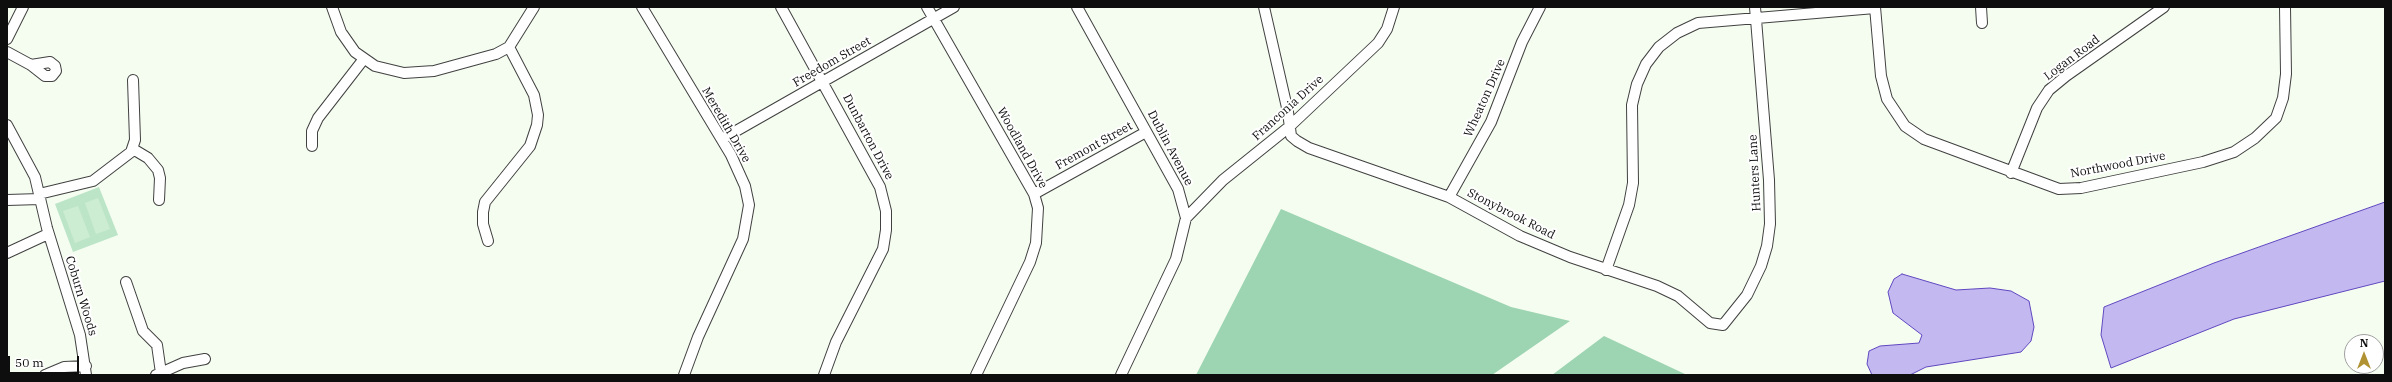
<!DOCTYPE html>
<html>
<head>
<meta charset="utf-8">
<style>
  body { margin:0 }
  #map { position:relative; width:2392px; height:382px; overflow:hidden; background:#f5fdf0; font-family:"IBM Plex Serif",serif }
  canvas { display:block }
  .frame { position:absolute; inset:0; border:8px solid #0e0e0e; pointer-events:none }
  .north { position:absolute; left:2344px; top:334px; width:40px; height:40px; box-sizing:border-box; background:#fff; border:1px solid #9f9f9f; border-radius:50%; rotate:0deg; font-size:11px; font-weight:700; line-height:16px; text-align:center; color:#0e0e0e }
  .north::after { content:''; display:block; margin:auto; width:14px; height:18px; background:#b19233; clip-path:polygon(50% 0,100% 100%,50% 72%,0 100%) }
  .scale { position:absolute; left:8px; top:356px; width:71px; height:18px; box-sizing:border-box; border:2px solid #0e0e0e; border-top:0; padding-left:5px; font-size:12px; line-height:14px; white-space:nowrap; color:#0e0e0e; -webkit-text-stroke:3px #fff; paint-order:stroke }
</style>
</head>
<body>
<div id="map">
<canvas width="2392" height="382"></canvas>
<div class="frame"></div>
<div class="north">N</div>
<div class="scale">50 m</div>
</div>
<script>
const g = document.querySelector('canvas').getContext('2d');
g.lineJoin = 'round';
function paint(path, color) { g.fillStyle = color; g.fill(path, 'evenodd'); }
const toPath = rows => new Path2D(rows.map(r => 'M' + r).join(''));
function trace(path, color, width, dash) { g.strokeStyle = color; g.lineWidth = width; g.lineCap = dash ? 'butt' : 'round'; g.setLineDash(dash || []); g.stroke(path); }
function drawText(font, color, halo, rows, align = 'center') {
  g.font = font + ' "IBM Plex Serif",serif'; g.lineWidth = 4; g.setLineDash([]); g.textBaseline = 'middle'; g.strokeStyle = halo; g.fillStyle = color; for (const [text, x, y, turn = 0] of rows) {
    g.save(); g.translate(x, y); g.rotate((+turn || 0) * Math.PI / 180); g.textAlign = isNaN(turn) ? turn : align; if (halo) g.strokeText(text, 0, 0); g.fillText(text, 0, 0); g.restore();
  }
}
paint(toPath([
  [99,187,118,235,73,252,55,204]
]), '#bce5c8');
paint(toPath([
  [1281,209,1511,307,1570,321,1492,375,1196,375],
  [1604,336,1687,375,1552,375]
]), '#9dd4b1');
paint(toPath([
  [98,198,110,229,96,234,85,203],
  [78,206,90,237,75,243,63,211]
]), '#cdedd2');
const water = toPath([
  [2385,202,2385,281,2234,319,2111,368,2101,335,2104,307,2214,263,2385,202],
  [1902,274,1956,290,1990,288,2011,291,2029,301,2034,327,2031,341,2021,352,1926,367,1910,375,1872,375,1867,364,1869,351,1880,346,1919,343,1922,335,1893,313,1888,292,1894,279,1902,274]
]);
paint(water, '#c3b9f0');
trace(water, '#6047c0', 1);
const minor = toPath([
  [332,7,341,32,355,52,375,66,404,73,434,71,496,54,509,47,534,7],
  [642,7,731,155,745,186,749,205,743,239,698,337,684,375],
  [781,7,880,187,886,211,886,230,883,249,836,342,824,375],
  [927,7,1034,194,1038,208,1036,243,1030,262,976,375],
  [1077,7,1178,189,1186,218,1176,259,1121,375],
  [1264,7,1288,112,1291,136,1297,141,1309,148,1449,197,1520,236,1570,257,1657,286,1678,296,1710,323,1723,325,1747,295,1761,266,1767,246,1770,224,1769,180,1755,7],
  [1875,7,1881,76,1887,99,1905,126,1924,139,2059,189,2081,188,2203,162,2234,152,2255,138,2276,118,2283,98,2286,74,2285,7],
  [1981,7,1982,23],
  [7,39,23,7],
  [7,52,31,65,45,76,52,76,56,71,55,66,50,62,31,65],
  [7,125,35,177,47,228,80,335,86,375],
  [722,139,954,7],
  [312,146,312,131,318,118,363,60],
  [133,149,148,158,158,170,160,178,159,200],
  [2011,173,2037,108,2049,90,2066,76,2164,7],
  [39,194,93,181,131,152,135,140,133,80],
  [1034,194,1146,132],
  [1449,197,1491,122,1522,42,1540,7],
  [7,200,40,199],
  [1186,218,1223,180,1289,127,1378,43,1387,29,1394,7],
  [488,241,483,224,483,212,485,202,530,146,537,125,538,115,534,95,509,47],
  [7,253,48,234],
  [1606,270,1629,205,1633,183,1632,105,1637,84,1646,64,1659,47,1677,33,1698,23,1875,8],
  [126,282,143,331,157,345,161,373],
  [45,375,64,367,86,366],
  [156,375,183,363,205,359]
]);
trace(minor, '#414141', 12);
trace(minor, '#fff', 10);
drawText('12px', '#0e0e0e', '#fff', [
  ["Logan Road",2072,58,-37],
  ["Freedom Street",832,62,-30],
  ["Wheaton Drive",1485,98,-66],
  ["Franconia Drive",1288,108,-42],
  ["Meredith Drive",726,125,60],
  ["Dunbarton Drive",868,137,62],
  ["Fremont Street",1094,146,-29],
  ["Woodland Drive",1022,148,61],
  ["Dublin Avenue",1170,148,62],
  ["Northwood Drive",2118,165,-11],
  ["Hunters Lane",1755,173,-93],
  ["Stonybrook Road",1511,214,27],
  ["Coburn Woods",81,296,73]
]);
</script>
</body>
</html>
